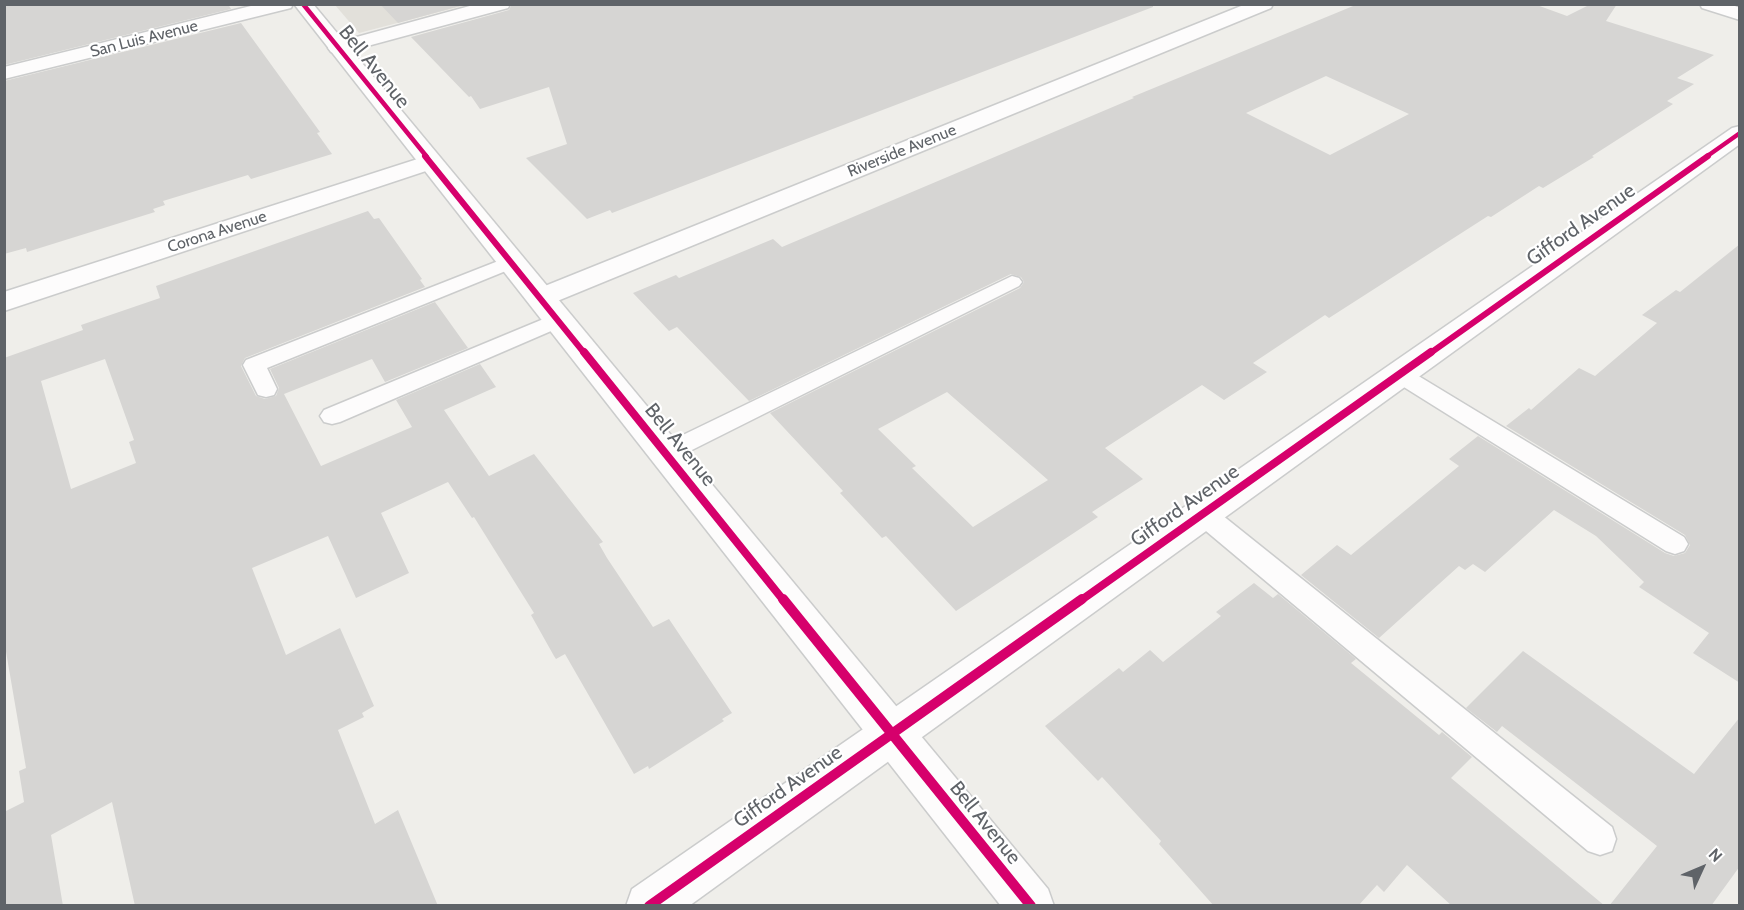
<!DOCTYPE html>
<html>
<head>
<meta charset="utf-8">
<style>
  body { margin:0 }
  #map { position:relative; width:1744px; height:910px; overflow:hidden; background:#efeeea; font-family:Cabin,sans-serif }
  canvas { display:block }
  .frame { position:absolute; inset:0; border:6px solid #5f6368; pointer-events:none }
  .north { position:absolute; left:1672px; top:838px; width:60px; height:60px; -webkit-text-stroke:4px #fff; paint-order:stroke; rotate:46deg; font-size:16px; font-weight:700; line-height:24px; text-align:center; color:#5f6368 }
  .north::after { content:''; display:block; margin:auto; width:21px; height:27px; background:#5f6368; clip-path:polygon(50% 0,100% 100%,50% 72%,0 100%) }
</style>
</head>
<body>
<div id="map">
<canvas width="1744" height="910"></canvas>
<div class="frame"></div>
<div class="north">N</div>
</div>
<script>
const g = document.querySelector('canvas').getContext('2d');
g.lineJoin = 'round';
function paint(path, color) { g.fillStyle = color; g.fill(path, 'evenodd'); }
const toPath = rows => new Path2D(rows.map(r => 'M' + r).join(''));
function trace(path, color, width, dash) { g.strokeStyle = color; g.lineWidth = width; g.lineCap = dash ? 'butt' : 'round'; g.setLineDash(dash || []); g.stroke(path); }
function drawText(font, color, halo, rows, align = 'center') {
  g.font = font + ' Cabin,sans-serif'; g.lineWidth = 4.5; g.setLineDash([]); g.textBaseline = 'middle'; g.strokeStyle = halo; g.fillStyle = color; for (const [text, x, y, turn = 0] of rows) {
    g.save(); g.translate(x, y); g.rotate((+turn || 0) * Math.PI / 180); g.textAlign = isNaN(turn) ? turn : align; if (halo) g.strokeText(text, 0, 0); g.fillText(text, 0, 0); g.restore();
  }
}
paint(toPath([
  [335,5,466,5,359,33]
]), '#e2e0da');
paint(toPath([
  [4,4,228,4,231,9,4,65],
  [380,4,467,4,398,23],
  [512,4,1153,4,1153,7,612,213,610,210,587,219,526,158,567,144,549,87,480,109,471,96,469,97,411,37,509,10],
  [1358,4,1534,4,1567,16,1591,4,1617,4,1606,21,1714,55,1677,78,1694,84,1667,101,1673,104,1592,156,1594,157,1543,188,1539,186,1491,217,1488,216,1329,318,1325,315,1253,363,1267,372,1224,400,1202,385,1105,448,1143,479,1092,512,1098,517,956,611,886,536,882,538,840,493,843,491,770,413,1020,288,1024,282,1021,277,1011,274,749,401,677,327,669,331,633,293,676,275,679,278,773,239,782,247,1134,98,1132,97],
  [1326,76,1409,114,1330,155,1246,113],
  [947,392,1048,480,973,527,912,468,916,466,878,429],
  [241,23,320,132,317,133,332,154,251,179,248,175,163,201,165,205,153,209,155,212,27,252,26,248,4,254,4,81],
  [368,211,374,219,379,218,422,279,420,280,425,287,245,358,241,366,256,396,265,399,276,396,279,388,270,369,435,302,468,348,385,382,372,359,284,394,321,466,412,427,396,400,480,364,496,387,444,410,489,476,534,454,603,542,599,544,607,558,653,627,669,619,732,713,722,719,724,721,649,769,648,766,634,774,565,654,556,659,554,656,531,615,534,613,474,517,472,518,448,482,381,513,409,573,356,598,328,536,252,568,286,655,340,628,374,706,362,713,364,717,338,730,375,824,398,810,438,906,135,906,112,802,51,835,63,906,4,906,4,812,24,802,19,771,26,768,4,640,4,358,83,330,81,325,160,298,156,286],
  [105,359,134,440,129,442,136,463,71,489,41,381],
  [1740,244,1740,683,1693,653,1709,633,1639,587,1644,582,1596,536,1554,510,1485,572,1473,564,1465,570,1459,566,1379,638,1301,575,1337,545,1351,555,1459,466,1449,459,1478,436,1665,553,1674,556,1685,553,1690,545,1685,535,1506,426,1529,408,1531,410,1579,368,1595,376,1657,323,1642,315,1676,290,1680,292],
  [1254,583,1273,598,1278,594,1356,659,1351,663,1439,735,1442,732,1472,757,1451,778,1605,906,1452,906,1407,865,1384,892,1377,885,1358,906,1214,906,1159,844,1161,841,1102,777,1098,781,1045,726,1119,668,1123,672,1150,650,1163,662,1221,616,1216,612],
  [1523,651,1694,774,1740,717,1740,866,1711,906,1609,906,1657,846,1502,726,1497,732,1466,708]
]), '#d6d5d3');
const service = toPath([
  [511,256,518,258,521,262,518,266,267,368,277,389,274,395,266,397,258,395,243,365,246,360,511,256],
  [1012,276,1019,278,1022,282,1019,286,674,459,666,462,658,459,654,453,658,447,1012,276],
  [558,313,565,315,568,320,565,325,340,422,332,424,324,422,320,416,324,410,558,313],
  [1399,366,1407,369,1684,537,1688,544,1684,551,1675,554,1666,551,1391,379,1388,374,1391,369,1399,366],
  [1203,504,1212,507,1612,827,1616,839,1612,851,1600,855,1588,851,1194,521,1190,514,1194,507,1203,504]
]);
const minor = toPath([
  [259,4,293,4,291,8,4,79,4,67,259,4],
  [477,4,510,4,508,8,338,54,331,52,328,48,331,44,477,4],
  [1246,4,1273,4,1271,8,550,304,540,307,530,304,526,298,530,292,1246,4],
  [1700,4,1730,4,1740,8,1740,20,1702,8,1700,4],
  [1740,126,1740,144,689,906,626,906,632,889,1732,128,1740,126],
  [430,155,438,157,442,162,438,167,4,311,4,292,430,155]
]);
const tertiary = toPath([
  [294,4,313,4,1048,889,1054,906,1001,906,294,4]
]);
trace(service, '#cbcccc', 3);
trace(minor, '#cbcccc', 3);
trace(tertiary, '#cbcccc', 3);
paint(service, '#fdfcfc');
paint(minor, '#fdfcfc');
paint(tertiary, '#fdfcfc');
trace(toPath([
  [303,4,427,157],
  [1706,157,1740,133]
]), '#d6006c', 4.5);
trace(toPath([
  [425,156,585,354],
  [1429,354,1708,156]
]), '#d6006c', 6);
trace(toPath([
  [584,352,784,601],
  [1080,601,1431,352]
]), '#d6006c', 8);
trace(toPath([
  [783,599,1031,906],
  [649,906,1082,599]
]), '#d6006c', 10);
drawText('16px', '#5f6368', '#fff', [
  ["San Luis Avenue",144,39,-14],
  ["Riverside Avenue",902,151,-22],
  ["Corona Avenue",217,232,-18]
]);
drawText('20px', '#5f6368', '#fff', [
  ["Bell Avenue",374,67,51],
  ["Gifford Avenue",1581,225,-35],
  ["Bell Avenue",680,445,51],
  ["Gifford Avenue",1185,506,-35],
  ["Gifford Avenue",788,787,-35],
  ["Bell Avenue",985,823,51]
]);
</script>
</body>
</html>
